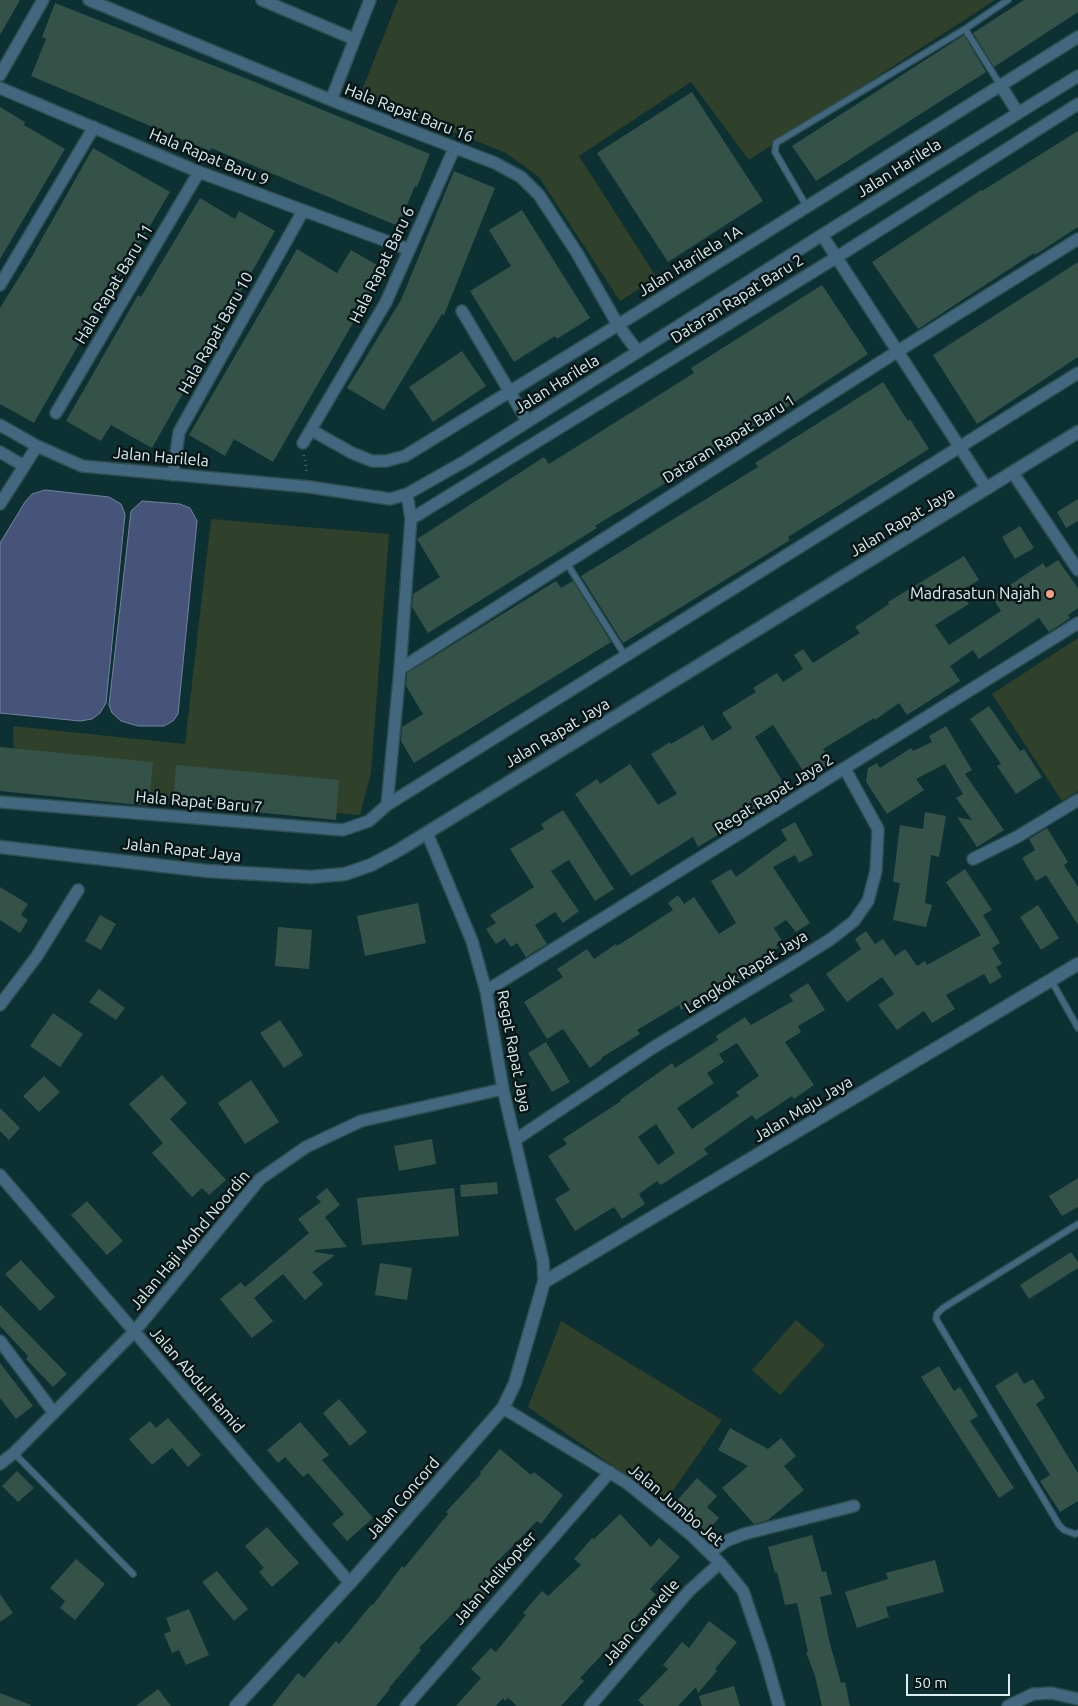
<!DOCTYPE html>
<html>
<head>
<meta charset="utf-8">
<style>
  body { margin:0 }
  #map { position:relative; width:1078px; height:1706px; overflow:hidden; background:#0d3033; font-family:Ubuntu,sans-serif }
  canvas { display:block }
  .scale { position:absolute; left:906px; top:1674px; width:104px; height:22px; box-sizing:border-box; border:2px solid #dceef0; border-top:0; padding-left:6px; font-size:15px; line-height:18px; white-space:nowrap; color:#dceef0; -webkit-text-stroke:4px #081617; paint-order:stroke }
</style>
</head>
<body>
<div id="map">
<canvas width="1078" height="1706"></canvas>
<div class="scale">50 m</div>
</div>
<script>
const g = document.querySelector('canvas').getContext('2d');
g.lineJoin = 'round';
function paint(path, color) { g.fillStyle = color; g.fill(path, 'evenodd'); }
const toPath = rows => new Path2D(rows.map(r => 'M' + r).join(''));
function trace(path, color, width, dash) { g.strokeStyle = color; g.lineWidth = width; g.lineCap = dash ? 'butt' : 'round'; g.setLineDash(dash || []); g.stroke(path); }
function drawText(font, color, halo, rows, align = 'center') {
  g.font = font + ' Ubuntu,sans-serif'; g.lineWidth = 5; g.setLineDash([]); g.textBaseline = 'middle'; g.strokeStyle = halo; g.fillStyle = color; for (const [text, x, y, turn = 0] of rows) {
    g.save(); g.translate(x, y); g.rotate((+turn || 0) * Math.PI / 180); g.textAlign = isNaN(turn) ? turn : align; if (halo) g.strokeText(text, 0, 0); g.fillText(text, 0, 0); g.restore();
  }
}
paint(toPath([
  [398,0,995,0,749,160,691,82,579,156,657,278,620,301,539,177,506,153,360,95],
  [211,519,389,534,371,773,360,815,15,785,13,726,185,744],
  [1078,638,1078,791,1062,801,992,694],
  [796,1320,825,1345,780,1395,752,1370],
  [561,1321,722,1420,665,1502,528,1407]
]), '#2f402b');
const water = toPath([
  [45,490,109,497,121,504,125,514,106,703,100,713,92,719,80,721,0,713,0,543,25,502,32,494,45,490],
  [142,501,180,504,190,508,197,521,178,714,173,721,164,726,138,726,121,721,112,713,109,705,131,511,142,501]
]);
paint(water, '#47547a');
trace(water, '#74829d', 1);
paint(toPath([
  [0,0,20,0,0,35],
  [1024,0,1078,0,1078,12,994,67,973,33],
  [55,3,245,78,430,154,417,187,415,186,398,226,211,148,210,151,31,76,46,39,42,37],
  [964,35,986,72,816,181,792,146],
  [692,92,763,201,668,262,597,153],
  [0,107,25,122,24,125,65,149,0,259],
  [1078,131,1078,227,1035,255,1034,253,918,329,872,262,981,190,982,191],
  [93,148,170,192,101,308,100,307,34,423,0,404,0,308,31,258],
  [454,171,495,188,444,315,442,314,384,410,347,388,401,300],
  [200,198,235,219,239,211,275,231,152,448,111,425,101,441,66,421,138,295,141,297],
  [522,210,590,318,557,339,555,336,514,362,470,291,511,266,489,230],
  [297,249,337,273,351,250,384,269,273,462,234,439,225,456,189,435],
  [1078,262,1078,357,977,424,933,355],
  [822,285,868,354,738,439,595,526,597,528,428,633,412,607,413,594,440,577,417,539,544,457,549,464,694,373,691,368],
  [462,351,486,386,433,422,409,387],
  [883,382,908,421,910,419,929,449,788,537,790,540,623,643,581,576,758,467,755,463],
  [1078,499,1078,521,1066,528,1057,512],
  [1020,526,1034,548,1015,559,1002,537],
  [964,556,979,580,961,591,969,604,935,625,949,645,1001,611,992,597,1043,563,1046,568,1058,560,1078,588,1078,608,1068,615,1070,618,1049,632,1039,618,979,659,973,650,950,666,960,681,907,715,899,703,875,720,874,718,823,749,832,762,808,778,773,725,755,737,788,790,720,830,721,833,698,847,693,837,631,876,575,794,597,779,600,784,630,764,658,805,677,794,651,754,670,742,671,744,703,725,712,741,732,728,722,713,756,692,753,688,777,673,783,682,803,669,794,655,803,649,813,663,860,633,855,627,889,604,888,602],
  [556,581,561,588,573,581,611,642,414,763,401,741,402,727,423,714,406,686,407,673],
  [989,706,1020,751,1024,749,1042,777,1016,794,997,766,1001,764,970,719],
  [946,726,972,770,965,774,1004,830,977,847,957,817,972,820,956,798,963,794,945,764,916,779,924,790,887,814,866,782,868,768,877,763,880,768,911,748,913,751,932,742,929,736],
  [0,747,153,762,149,806,0,791],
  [176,765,339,780,336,820,173,804],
  [563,810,614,889,595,901,569,860,551,871,579,911,563,923,555,912,535,925,547,944,526,957,517,943,511,947,505,938,496,944,486,929,496,923,490,915,534,887,510,849,544,829,541,824],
  [925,812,946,816,939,857,931,855,925,903,932,905,926,927,893,920,900,883,893,882,900,825,923,829],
  [795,822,813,855,799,863,795,855,773,867,810,923,796,932,786,920,774,928,782,941,776,945,778,948,745,969,750,978,724,994,720,987,681,1010,679,1005,637,1030,640,1034,601,1058,602,1059,590,1068,563,1029,547,1039,524,1002,563,977,557,969,587,949,594,959,616,944,617,946,673,910,668,903,678,895,684,904,694,897,719,934,736,923,711,881,731,869,736,877,787,840,781,830],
  [1047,828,1068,862,1064,865,1078,887,1078,925,1046,875,1036,881,1022,858,1035,850,1029,839],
  [965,869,992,910,983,915,1000,943,992,948,1002,964,996,967,1002,977,990,984,984,974,946,995,955,1009,932,1023,924,1011,897,1030,878,1005,894,994,882,977,847,1002,826,974,861,949,855,939,866,931,875,944,883,939,895,956,905,949,917,966,925,961,927,965,981,935,946,882],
  [0,887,28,904,21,915,28,920,20,933,0,920],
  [418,903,426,943,365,956,357,916],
  [1038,905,1059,938,1041,950,1020,917],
  [100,915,116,924,101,950,85,941],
  [278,927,312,930,309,969,275,966],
  [808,983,825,1010,798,1026,801,1032,785,1042,814,1085,794,1099,792,1096,756,1120,752,1115,704,1149,708,1154,661,1185,657,1181,639,1194,645,1204,622,1219,614,1207,575,1231,555,1199,570,1190,548,1156,567,1144,563,1139,621,1101,620,1100,672,1063,675,1068,718,1040,716,1036,745,1017,751,1025,793,1001,789,995],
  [737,1043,759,1076,736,1092,739,1096,692,1129,677,1108,714,1083,707,1073,724,1062,719,1054],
  [656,1124,675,1153,658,1165,638,1137],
  [99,989,125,1008,116,1020,89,1002],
  [53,1013,83,1034,60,1067,30,1046],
  [280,1020,303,1055,284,1068,260,1033],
  [546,1042,570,1082,552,1092,528,1053],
  [162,1075,187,1103,170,1119,226,1180,209,1195,202,1188,192,1197,152,1153,163,1143,129,1104],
  [44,1076,60,1092,39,1112,23,1096],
  [251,1080,279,1122,245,1144,218,1103],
  [0,1108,20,1128,9,1140,0,1131],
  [432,1139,436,1164,399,1171,394,1146],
  [1078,1178,1078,1207,1062,1216,1049,1196],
  [497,1182,498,1194,461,1197,460,1185],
  [327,1188,340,1205,325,1217,347,1247,315,1250,315,1252,335,1255,312,1272,323,1284,305,1300,283,1274,254,1298,273,1321,252,1338,220,1299,241,1282,245,1287,309,1233,298,1219,321,1202,316,1197],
  [454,1188,459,1236,362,1245,357,1198],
  [87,1201,123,1241,107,1255,71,1215],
  [1071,1252,1078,1262,1078,1268,1029,1299,1020,1285],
  [21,1260,55,1297,40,1311,5,1274],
  [380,1263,412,1268,407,1300,375,1295],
  [0,1305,67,1374,53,1387,26,1359,28,1356,0,1326],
  [0,1363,33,1406,16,1419,0,1398],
  [939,1366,954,1391,960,1387,978,1416,970,1421,1014,1488,999,1498,921,1377],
  [1017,1372,1024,1384,1033,1379,1045,1398,1036,1404,1078,1473,1078,1501,1060,1512,1040,1481,1050,1475,995,1386],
  [339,1399,367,1432,350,1446,323,1413],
  [168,1418,201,1455,188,1467,172,1448,152,1465,129,1439,150,1421,156,1428],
  [300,1422,329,1455,322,1460,373,1518,347,1541,332,1524,344,1514,308,1473,303,1477,285,1457,278,1463,267,1450],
  [730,1428,768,1449,781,1438,796,1456,784,1466,804,1490,768,1520,754,1524,722,1488,748,1466,718,1450],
  [500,1449,531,1475,534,1472,563,1495,541,1524,537,1521,493,1566,503,1574,476,1605,468,1598,419,1648,421,1650,389,1688,390,1689,376,1706,272,1706,298,1673,304,1678,336,1641,339,1644,372,1604,373,1605,402,1566,404,1568,448,1514,446,1512,481,1474,480,1472],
  [17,1471,34,1488,18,1502,2,1486],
  [697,1478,717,1496,707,1507,719,1518,706,1532,674,1504],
  [620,1514,651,1547,659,1538,680,1557,650,1589,656,1594,633,1620,639,1625,620,1646,615,1641,580,1678,584,1681,561,1706,517,1706,508,1698,505,1701,503,1698,496,1706,456,1706,481,1678,471,1669,491,1648,496,1652,526,1615,523,1613,542,1591,548,1596,581,1565,574,1559,592,1538,594,1539],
  [267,1527,299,1563,272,1587,259,1572,264,1568,245,1546],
  [812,1535,822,1572,826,1571,832,1594,820,1597,830,1644,841,1683,845,1682,850,1706,822,1706,815,1676,806,1652,808,1652,797,1603,785,1605,777,1572,775,1573,768,1547],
  [76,1559,105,1584,75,1620,60,1608,65,1601,50,1588],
  [935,1560,944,1592,886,1607,889,1617,857,1628,845,1592,888,1579,886,1573],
  [217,1571,248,1609,234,1621,202,1582],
  [0,1594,13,1613,0,1622],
  [189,1609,209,1655,186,1665,179,1650,172,1653,164,1634,171,1631,166,1618],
  [709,1621,737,1642,715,1669,717,1671,698,1693,696,1687,678,1706,644,1706,638,1700,668,1669,663,1665,682,1642,689,1648],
  [734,1686,740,1706,702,1706,699,1696],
  [158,1689,171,1706,136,1706],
  [0,1693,31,1705,31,1706,0,1706]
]), '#345248');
const service = toPath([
  [965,29,1001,86],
  [807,207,775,152,776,143,965,29,1008,0],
  [566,562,626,657],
  [1051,980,1078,1028],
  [1078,1224,943,1308,937,1314,936,1319,1059,1525,1064,1530,1075,1534,1078,1533],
  [14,1453,133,1574]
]);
const minor = toPath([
  [89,0,331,100,495,163,521,177,539,195,577,253,618,325,638,352],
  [262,0,354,39],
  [0,75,43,0],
  [1001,86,1018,113],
  [0,88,199,172,408,249],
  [331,100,370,0],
  [822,235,987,489],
  [0,285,94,127],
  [462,311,527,421],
  [56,413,199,172],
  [0,425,37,446,82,466,310,487,390,499,407,494,467,460,822,235,1078,76],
  [311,430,352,453,372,461,386,461,405,456,618,325,1078,37],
  [303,443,386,302,454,149],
  [0,452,24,466],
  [1013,473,1078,570],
  [173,475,179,432,303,211],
  [0,504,37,446],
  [411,519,837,257,1078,104],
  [400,669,898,351,1078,239],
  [0,802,343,830,369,821,387,805,1078,373],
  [387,805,400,669,411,519,407,494],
  [427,833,472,941,486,991,503,1089,543,1261,544,1282],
  [973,859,1017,837,1078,800],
  [486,991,1078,623],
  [0,1005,37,956,78,890],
  [515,1140,654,1047,788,966,831,939,854,921,868,901,876,871,878,829,845,769],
  [0,1175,350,1583],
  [0,1341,54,1413],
  [503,1408,627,1483,690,1534,720,1563,743,1591,764,1653,779,1706],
  [0,1464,14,1453,134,1332,260,1179,306,1147,361,1121,503,1089],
  [710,1553,726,1541,744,1534,854,1506],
  [406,1706,610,1472],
  [590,1706,689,1591,720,1563],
  [1008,1706,1033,1694,1051,1693,1078,1699]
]);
const tertiary = toPath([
  [0,847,207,871,311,877,345,874,371,865,399,850,1078,432],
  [236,1706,350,1583,503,1408,515,1383,544,1282,1078,964]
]);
trace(service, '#2e4e51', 8);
trace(minor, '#2e4e51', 14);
trace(tertiary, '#2e4e51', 15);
trace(toPath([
  [304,455,307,474]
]), '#506d70', 2.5, [1, 4]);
trace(service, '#43677e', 5.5);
trace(minor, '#43677e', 11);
trace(tertiary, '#43677e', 12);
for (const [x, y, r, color] of [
  [1050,594,5,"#f2a081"]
]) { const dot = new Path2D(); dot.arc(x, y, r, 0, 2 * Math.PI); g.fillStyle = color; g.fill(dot); trace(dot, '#081617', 2); }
drawText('16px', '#dceef0', '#081617', [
  ["Hala Rapat Baru 16",409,113,21],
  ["Hala Rapat Baru 9",209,157,22],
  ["Jalan Harilela",899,168,-32],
  ["Jalan Harilela 1A",690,261,-32],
  ["Hala Rapat Baru 6",382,265,-64],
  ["Hala Rapat Baru 11",114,284,-59],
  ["Dataran Rapat Baru 2",737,299,-32],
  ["Hala Rapat Baru 10",216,333,-61],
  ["Jalan Harilela",557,384,-32],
  ["Dataran Rapat Baru 1",729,439,-32],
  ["Jalan Harilela",161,457,5],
  ["Jalan Rapat Jaya",902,522,-31],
  ["Jalan Rapat Jaya",557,733,-31],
  ["Regat Rapat Jaya 2",774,794,-32],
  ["Hala Rapat Baru 7",199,802,5],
  ["Jalan Rapat Jaya",182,850,6],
  ["Lengkok Rapat Jaya",746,972,-32],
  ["Regat Rapat Jaya",514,1051,79],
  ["Jalan Maju Jaya",803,1109,-31],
  ["Jalan Haji Mohd Noordin",190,1240,-50],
  ["Jalan Abdul Hamid",197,1380,49],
  ["Jalan Concord",403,1498,-49],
  ["Jalan Jumbo Jet",676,1505,40],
  ["Jalan Helikopter",495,1578,-49],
  ["Jalan Caravelle",641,1622,-49]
]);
drawText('16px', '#dceef0', '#081617', [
  ["Madrasatun Najah",1040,594]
], 'right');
</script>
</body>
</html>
